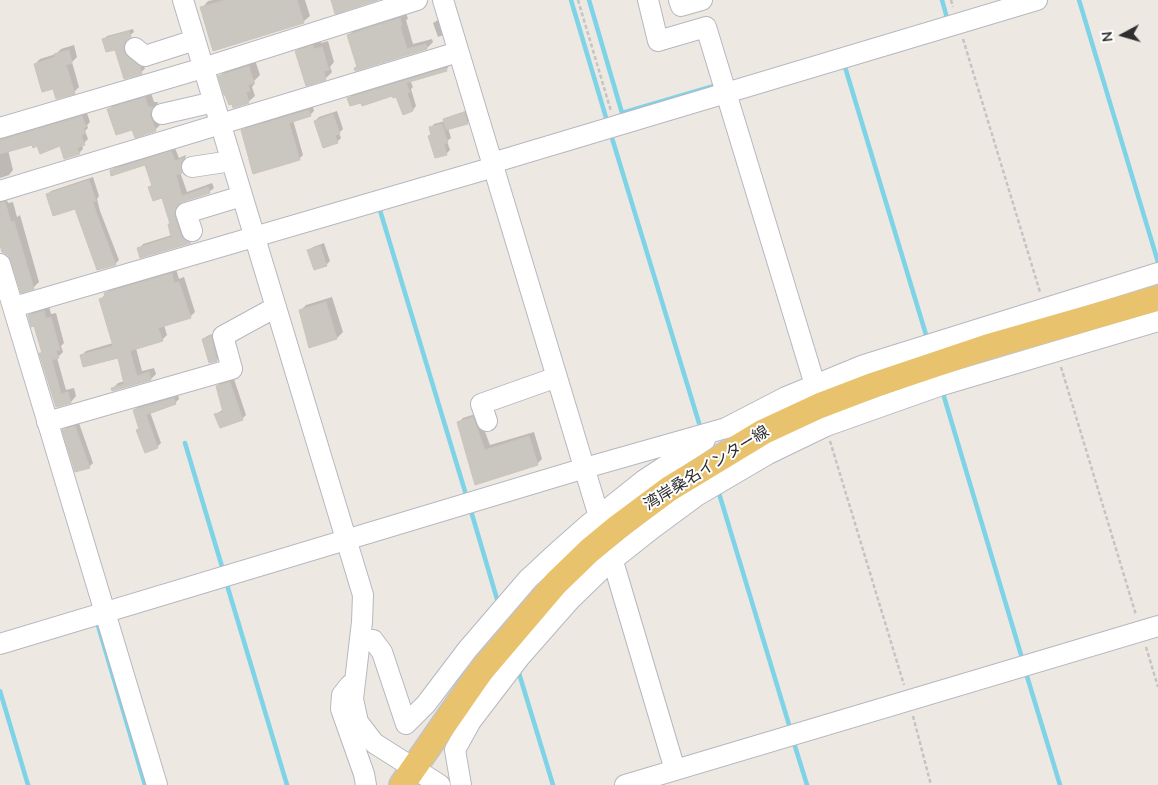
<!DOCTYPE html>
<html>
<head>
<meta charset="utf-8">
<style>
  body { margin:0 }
  #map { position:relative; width:1158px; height:785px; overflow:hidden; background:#eee8e2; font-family:"Nunito Sans",sans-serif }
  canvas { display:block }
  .north { position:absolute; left:1098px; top:10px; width:50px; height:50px; -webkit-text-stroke:4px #fff; paint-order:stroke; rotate:264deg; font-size:14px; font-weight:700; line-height:20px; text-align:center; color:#2e2e2e }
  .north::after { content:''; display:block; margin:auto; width:18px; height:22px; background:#2e2e2e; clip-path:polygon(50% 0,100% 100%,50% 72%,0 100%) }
</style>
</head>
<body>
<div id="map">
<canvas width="1158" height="785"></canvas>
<div class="north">N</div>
</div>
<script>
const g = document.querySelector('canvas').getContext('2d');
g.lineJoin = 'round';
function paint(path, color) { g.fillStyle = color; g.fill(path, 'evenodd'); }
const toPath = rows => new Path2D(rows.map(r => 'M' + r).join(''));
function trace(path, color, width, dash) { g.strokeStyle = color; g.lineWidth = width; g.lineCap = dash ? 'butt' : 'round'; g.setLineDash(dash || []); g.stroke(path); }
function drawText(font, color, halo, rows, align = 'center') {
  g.font = font + ' "Nunito Sans","Noto Sans JP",sans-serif'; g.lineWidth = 4; g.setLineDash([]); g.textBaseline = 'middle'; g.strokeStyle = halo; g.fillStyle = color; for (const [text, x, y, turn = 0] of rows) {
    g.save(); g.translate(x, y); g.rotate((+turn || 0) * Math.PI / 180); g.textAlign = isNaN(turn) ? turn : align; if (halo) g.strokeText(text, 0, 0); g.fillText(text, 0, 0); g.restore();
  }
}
paint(toPath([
  [213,0,305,0,310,16,303,22,202,8,208,1],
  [406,13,408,19,406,20,413,44,432,39,433,42,427,48,355,68,358,65,349,35,355,29],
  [438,20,443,35,438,37,433,23],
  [133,29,134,32,128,37,126,42,127,48,143,63,145,69,141,72,116,48,104,39,107,36],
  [320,40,321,43,328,41,334,62,330,67,332,72,326,78,296,52,303,45],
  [74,45,77,57,72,62,79,87,74,92,54,88,35,64,40,59,56,54,61,49],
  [255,60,260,75,254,81,255,83,252,87,255,96,248,102,232,103,220,76,226,70],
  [450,65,446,70,410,80,413,87,411,89,416,106,413,110,403,113,397,95,393,94,362,101,349,98,352,95],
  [151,93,154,102,158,102,155,110,160,125,155,130,109,109,114,104],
  [313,107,314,111,310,115,293,120,303,155,299,159,242,131,246,127],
  [337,111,343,129,339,133,341,138,337,142,315,121,319,117],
  [466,111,469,121,467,123,448,128,451,138,447,141,450,150,446,154,432,134,431,128,434,124,445,121,446,118],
  [87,113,90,122,87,125,88,128,85,131,88,139,82,145,83,149,79,153,60,144,32,143,8,150,13,170,9,175,0,178,0,135],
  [175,148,179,158,186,155,185,158,186,167,180,172,187,192,212,183,214,188,209,192,182,201,178,205,179,212,194,238,191,241,141,256,139,249,143,244,172,235,169,225,171,223,163,196,149,187,153,184,146,163,111,171,115,166],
  [93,177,99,196,97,199,100,211,119,260,115,264,76,208,47,195,51,191],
  [0,195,6,197,8,203,13,202,17,217,20,215,39,282,33,288,0,241],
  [324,243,330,261,326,265,309,251,313,247],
  [176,269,179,279,184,277,195,312,190,317,164,325,167,335,162,340,136,348,142,371,154,368,156,374,151,379,113,388,118,383,125,381,118,356,81,356,86,351,113,343,101,299,110,289],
  [332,297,343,332,337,338,300,311,306,305],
  [49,306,51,314,56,313,64,343,61,346,63,352,57,358,66,390,74,388,76,396,71,402,56,406,41,354,43,352,35,325,29,316,34,310],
  [215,333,221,356,217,360,210,362,203,340,207,336],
  [234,379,246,415,242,419,216,414,224,409,217,386,221,382],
  [178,395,179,399,175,403,150,412,161,443,157,447,137,430,140,427,134,410,138,406],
  [478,413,490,445,534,432,542,459,537,464,476,483,458,423,463,418],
  [79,423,93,463,89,467,64,430,68,426]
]), '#0003');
trace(toPath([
  [571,0,607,121],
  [589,0,622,113,714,86],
  [942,0,947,18,943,19],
  [1079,0,1158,262],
  [845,67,927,338],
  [612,138,699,423],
  [379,207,467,498],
  [942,390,1022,658],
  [185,443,223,570],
  [718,490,790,728],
  [471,511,497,599],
  [227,585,287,785],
  [97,622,145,785],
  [518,670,553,785],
  [1026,673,1060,785],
  [0,691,28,785],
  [794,743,807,785]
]), '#7ed3e7', 4.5);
const building = toPath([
  [225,0,297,0,304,23,213,51,200,7,225,0],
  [331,0,378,0,335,14,331,0],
  [400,18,402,26,400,26,407,49,426,44,427,49,355,71,354,68,357,67,347,35,400,18],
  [129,31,131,37,125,41,123,47,124,52,128,57,140,66,142,74,124,79,115,50,106,52,102,39,129,31],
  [313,45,314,49,322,47,329,70,324,71,326,80,306,86,295,51,313,45],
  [69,50,72,63,66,65,75,94,56,99,53,89,42,92,34,64,55,57,54,54,69,50],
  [249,66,254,83,248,85,250,91,246,92,249,103,233,108,232,104,229,105,225,95,224,95,218,76,249,66],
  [446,68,447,71,406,83,410,92,407,93,413,111,403,115,396,97,393,98,392,96,362,106,361,103,350,106,347,98,446,68],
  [145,97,148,107,153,107,150,116,156,131,135,138,132,130,116,135,107,109,145,97],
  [309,110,311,116,289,123,300,160,253,174,241,130,309,110],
  [464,112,468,124,446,130,443,119,464,112],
  [333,114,340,134,335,135,338,143,323,148,314,121,333,114],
  [82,116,86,127,83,129,85,134,81,135,85,145,77,148,80,154,64,159,60,146,40,154,37,146,33,148,32,145,0,154,0,140,82,116],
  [442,124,448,143,444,144,447,155,435,158,428,136,431,135,429,127,442,124],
  [171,151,175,161,184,158,181,163,182,173,176,175,182,196,208,187,210,193,182,202,178,205,175,210,175,217,181,235,185,240,191,243,140,258,137,248,171,237,168,224,170,224,162,198,153,201,148,187,152,186,145,165,111,176,110,170,171,151],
  [89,180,96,201,93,202,97,215,116,265,97,270,75,209,53,216,46,194,89,180],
  [5,202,11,222,14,221,34,289,21,293,11,261,8,255,2,252,0,245,0,203,5,202],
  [320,246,327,266,314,270,307,250,320,246],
  [172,273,174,283,179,282,191,318,158,328,163,341,130,351,137,376,149,372,151,380,112,391,111,388,124,384,118,358,83,367,80,355,113,346,99,299,105,297,104,293,172,273],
  [326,302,337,339,309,348,299,310,326,302],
  [44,311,46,319,51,317,60,350,56,351,59,358,52,360,61,394,68,392,71,403,56,407,39,353,42,353,34,326,31,327,28,315,44,311],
  [211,336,217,361,209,363,202,339,211,336],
  [230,382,243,420,220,428,214,414,223,412,216,386,230,382],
  [174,398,176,404,146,415,158,448,145,453,136,430,139,429,133,410,174,398],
  [473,417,485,450,529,436,538,465,475,485,457,422,473,417],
  [75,426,90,468,75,472,62,430,75,426]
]);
paint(building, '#cac6c0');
trace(building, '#cac4bb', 1);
const minor = toPath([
  [183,0,363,595,362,622,353,699,358,722,374,743,440,785],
  [443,0,597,510],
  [648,0,658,41,706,27,815,385],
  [679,0,681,6,702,0],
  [135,48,145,56,195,40],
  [162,114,214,102],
  [0,128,203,68,417,0],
  [492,163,1037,0],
  [192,167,231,161],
  [0,191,458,52],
  [192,231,186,213,242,196],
  [0,264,157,785],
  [14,307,494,167],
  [487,421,481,404,557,377],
  [47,422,232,369,223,336,276,307],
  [615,568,675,770],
  [360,639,373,640,382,652,406,724,426,704,467,650,528,579,556,553,590,523,644,480,705,440],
  [0,644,585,468,726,428,786,397,864,365,1158,273],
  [350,685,342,695,341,709,364,774,366,785],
  [461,785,455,750,471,721,520,657,571,599,604,567,652,529,698,495,768,454,826,426,939,386,1158,321],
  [625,785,1158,626]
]);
const major = toPath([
  [402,785,481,671,556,583,589,551,618,527,669,489,763,432,819,406,874,385,987,347,1158,298]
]);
trace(minor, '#b5b8c0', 22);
trace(major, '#c4c4c4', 28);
trace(toPath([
  [578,0,611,111],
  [951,0,953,7],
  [963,39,1040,292],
  [1061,367,1136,615],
  [830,441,904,685],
  [1146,647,1158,687],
  [913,716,931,785]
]), '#c4c4c4', 2.5, [4, 2.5]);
trace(minor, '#fff', 20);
trace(major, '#e8c26d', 25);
drawText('16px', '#2e2e2e', '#fff', [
  ["湾岸桑名インター線",707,469,-32]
]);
</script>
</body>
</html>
